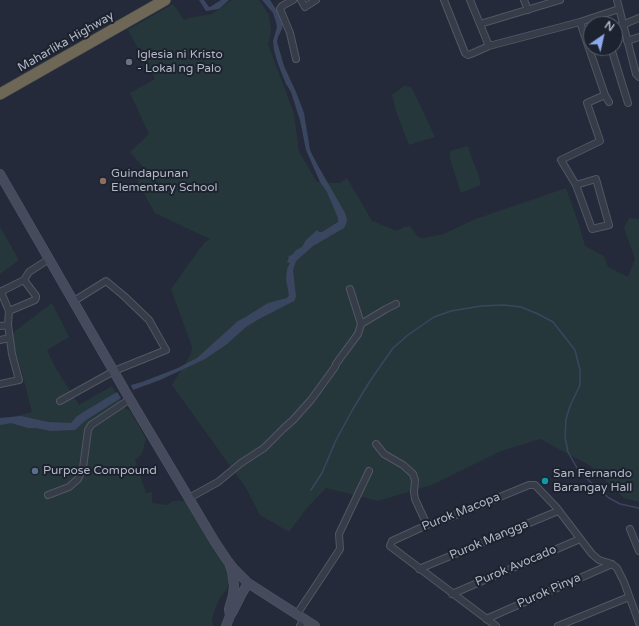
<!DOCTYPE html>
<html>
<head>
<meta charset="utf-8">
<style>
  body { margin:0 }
  #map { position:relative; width:639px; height:626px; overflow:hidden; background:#242a39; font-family:"Varela Round",sans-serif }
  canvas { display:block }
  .north { position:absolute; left:583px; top:16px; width:40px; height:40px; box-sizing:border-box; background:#1c222e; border:1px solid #585e6a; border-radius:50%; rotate:34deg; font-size:11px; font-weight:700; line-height:16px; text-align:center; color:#b2b7c5 }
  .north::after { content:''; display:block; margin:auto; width:14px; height:18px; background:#8da8ef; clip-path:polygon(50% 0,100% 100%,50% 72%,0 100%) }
</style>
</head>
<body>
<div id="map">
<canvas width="639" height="626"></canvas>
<div class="north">N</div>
</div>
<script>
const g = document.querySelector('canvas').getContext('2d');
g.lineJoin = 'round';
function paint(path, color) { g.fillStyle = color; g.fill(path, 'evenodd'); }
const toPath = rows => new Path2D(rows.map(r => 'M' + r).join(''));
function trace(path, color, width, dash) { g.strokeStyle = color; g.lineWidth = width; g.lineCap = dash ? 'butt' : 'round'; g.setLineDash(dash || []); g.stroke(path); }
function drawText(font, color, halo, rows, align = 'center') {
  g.font = font + ' "Varela Round",sans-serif'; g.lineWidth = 4; g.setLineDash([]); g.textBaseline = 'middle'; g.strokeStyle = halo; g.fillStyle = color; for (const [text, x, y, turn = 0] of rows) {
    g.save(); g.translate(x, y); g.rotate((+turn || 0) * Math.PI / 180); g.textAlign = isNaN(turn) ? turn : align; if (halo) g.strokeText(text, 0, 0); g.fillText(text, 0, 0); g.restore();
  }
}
paint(toPath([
  [232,0,259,0,269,15,271,31,268,44,294,114,299,152,317,182,340,183,347,178,372,221,397,231,404,227,410,226,418,237,424,238,444,234,473,220,566,188,580,228,585,246,604,256,608,267,628,277,635,259,624,228,629,218,639,219,639,502,624,498,589,465,540,439,501,451,434,484,378,501,326,488,307,508,289,532,260,515,246,488,172,385,191,354,192,347,171,289,204,243,210,239,155,213,137,181,142,175,145,169,130,152,149,134,130,93,155,79,128,30,173,4,184,20,189,18,212,14],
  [404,86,411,87,419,103,435,137,409,145,396,111,392,95],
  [468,146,472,159,478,173,481,185,461,193,450,159,450,151],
  [0,227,19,260,0,274],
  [52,303,69,337,47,350,55,367,79,405,112,386,124,407,130,411,146,439,142,454,135,460,146,493,152,492,152,503,167,505,173,501,187,501,229,570,230,580,226,590,219,599,214,612,212,620,213,626,0,626,0,420,32,412,21,369,10,335]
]), '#26373b');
paint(toPath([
  [199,0,204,0,209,7,210,7,221,0,229,0,219,9,206,11],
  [262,0,270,0,277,11,281,18,283,24,282,29,278,37,277,42,284,66,296,92,304,113,310,150,317,164,345,213,347,220,346,224,344,228,313,246,296,261,293,270,296,297,294,301,259,319,246,327,227,344,205,359,160,380,133,390,131,385,142,382,178,368,197,358,238,321,246,317,250,314,252,313,268,303,287,298,289,295,286,279,287,269,290,263,287,262,288,260,289,256,292,255,296,250,302,247,306,240,317,230,319,232,322,232,338,222,338,218,327,192,320,182,306,150,300,120,297,111,291,92,286,84,278,64,274,50,273,41,277,27,276,22,273,13],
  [117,392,121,398,86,420,76,429,74,430,51,431,36,428,28,428,11,423,0,425,0,418,21,416,48,422,71,423,76,417,85,411]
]), '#3a4660');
trace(toPath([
  [311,490,322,473,336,440,353,409,370,381,393,348,408,335,434,317,451,311,481,306,504,305,521,307,538,314,553,322,575,350,580,370,580,385,570,406,566,419,565,437,568,452,577,468,586,478,609,498,620,504,639,508]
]), '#3a4660', 1.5);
const street = toPath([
  [293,0,282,6,280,9,290,33,296,59],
  [301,0,305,7,316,0],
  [444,0,465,53,468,55,471,54,489,46],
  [470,0,489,46,580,22,619,9],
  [524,0,528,10],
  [617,0,636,74,639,77],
  [580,22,605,95,609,102],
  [480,24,560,0],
  [615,28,639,18],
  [627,41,639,37],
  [611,48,628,103],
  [576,185,592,229,609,225,596,179,576,185,561,160,600,141,587,103,605,95],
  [350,289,361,324],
  [0,292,24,280,29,272,49,259],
  [9,311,35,300,36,298,36,296,24,280],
  [0,326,8,325,9,311,1,292],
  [0,340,9,338],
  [0,384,19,380,12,354,8,325],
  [60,401,114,371,166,350,149,320,124,296,106,281,74,301],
  [376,444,384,454,403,465,413,474,415,480,414,492,415,499,427,525],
  [48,495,69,487,78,479,83,468,88,430,91,425,130,399],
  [189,498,218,482,241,463,264,448,284,428,293,420,311,400,335,367,336,364,341,357,358,334,361,324,386,309,396,304],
  [630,529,639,551],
  [419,569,558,511],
  [452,594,580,539],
  [297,614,319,581,340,549,339,534,369,471],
  [486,619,612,564],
  [300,626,304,619],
  [496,626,390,546,392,541,427,525,451,517,529,485,535,485,556,507,592,554,599,560,612,564,617,568,624,582,639,623],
  [558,626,629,597]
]);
const secondary = toPath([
  [0,174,128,396,215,542,227,560,234,569,248,583,315,626],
  [230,566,232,571,234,585,233,595,229,609,230,616],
  [226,626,230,616,233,611,241,595,248,583]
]);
const highway = toPath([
  [0,94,165,0]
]);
trace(street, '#525764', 8);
trace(secondary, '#525764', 10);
trace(highway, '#424754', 12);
trace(street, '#373c49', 6);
trace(secondary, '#454b5c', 9);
trace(highway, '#6e6755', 11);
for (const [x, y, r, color] of [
  [129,62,4,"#6b7280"],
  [103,181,4,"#8d6e63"],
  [35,471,4,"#5c6f8a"],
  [545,481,4,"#0f9aa8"]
]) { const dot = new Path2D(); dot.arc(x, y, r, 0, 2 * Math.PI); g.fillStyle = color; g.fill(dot); trace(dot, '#1c222e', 1.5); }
drawText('12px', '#b2b7c5', '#1c222e', [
  ["Maharlika Highway",66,42,-30],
  ["Purok Macopa",461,512,-22],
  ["Purok Mangga",489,540,-23],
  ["Purok Avocado",516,566,-23],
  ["Purok Pinya",549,591,-24]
]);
drawText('12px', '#b2b7c5', '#1c222e', [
  ["Iglesia ni Kristo",137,55],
  ["- Lokal ng Palo",137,69],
  ["Guindapunan",111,174],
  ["Elementary School",111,188],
  ["Purpose Compound",43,471],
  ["San Fernando",553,474],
  ["Barangay Hall",553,488]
], 'left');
</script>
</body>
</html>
